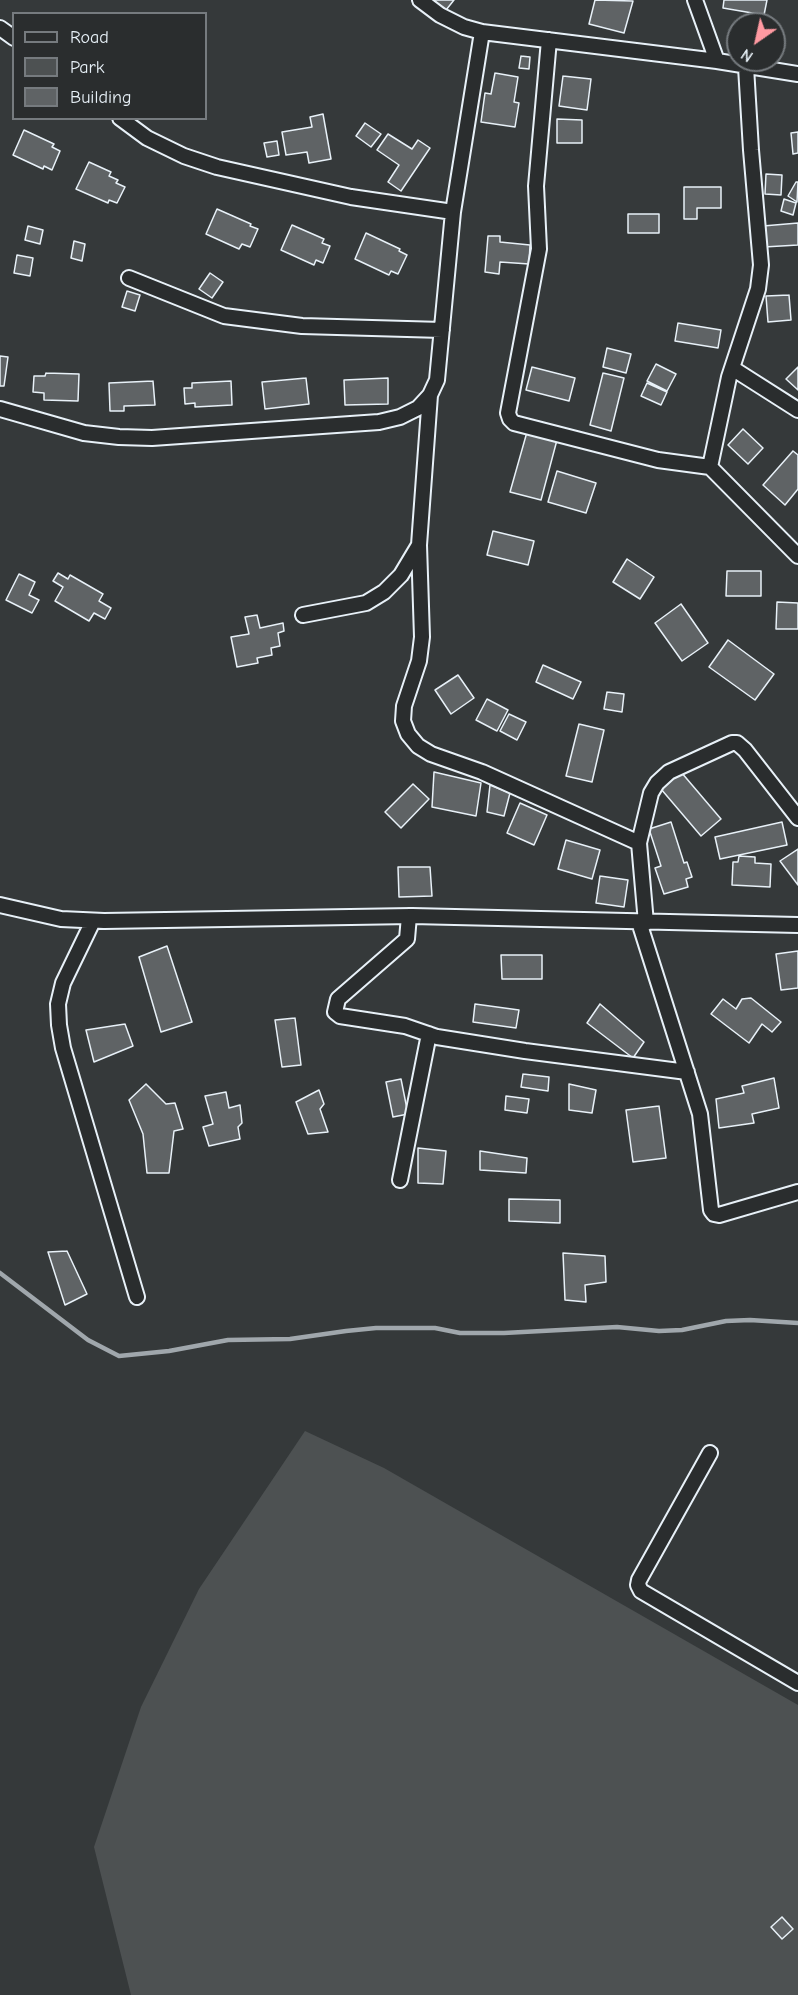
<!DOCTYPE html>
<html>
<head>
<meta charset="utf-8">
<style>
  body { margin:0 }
  #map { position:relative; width:798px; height:1995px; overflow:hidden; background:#35393a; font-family:"Comic Neue",sans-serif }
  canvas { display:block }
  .legend { position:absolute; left:12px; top:12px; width:195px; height:108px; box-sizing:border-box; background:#2a2d2e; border:2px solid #767b7f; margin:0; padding:8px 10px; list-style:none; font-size:18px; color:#e8f1f8 }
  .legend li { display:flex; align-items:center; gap:12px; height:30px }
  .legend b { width:30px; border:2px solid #767b7f }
  .north { position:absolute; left:726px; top:12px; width:60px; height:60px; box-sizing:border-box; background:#2a2d2e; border:2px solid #767b7f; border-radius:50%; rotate:214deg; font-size:16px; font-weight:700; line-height:24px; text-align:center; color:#e8f1f8 }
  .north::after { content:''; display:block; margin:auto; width:21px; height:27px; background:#ff9aa2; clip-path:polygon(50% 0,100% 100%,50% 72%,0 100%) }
</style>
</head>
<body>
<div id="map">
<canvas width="798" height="1995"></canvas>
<ul class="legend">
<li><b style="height:8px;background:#2a2d2e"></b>Road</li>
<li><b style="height:16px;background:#4d5152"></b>Park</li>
<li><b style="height:16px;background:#5f6365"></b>Building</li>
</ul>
<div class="north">N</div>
</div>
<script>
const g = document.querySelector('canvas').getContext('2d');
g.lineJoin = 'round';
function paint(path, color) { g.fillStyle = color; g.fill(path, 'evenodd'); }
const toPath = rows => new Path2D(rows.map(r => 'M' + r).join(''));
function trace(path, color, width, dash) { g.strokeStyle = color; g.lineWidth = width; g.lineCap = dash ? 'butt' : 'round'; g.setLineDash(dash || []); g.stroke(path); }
paint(toPath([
  [305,1431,384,1468,798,1705,798,1995,131,1995,94,1847,141,1707,199,1589]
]), '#4d5152');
trace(toPath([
  [0,1273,88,1340,119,1356,169,1351,228,1340,290,1339,346,1331,376,1328,435,1328,460,1333,504,1333,617,1327,659,1331,682,1330,726,1321,750,1320,798,1323]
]), '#a0a7ac', 4.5);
const building = toPath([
  [433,0,454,0,446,10,433,0],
  [595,0,633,1,624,33,589,24,595,0],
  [724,0,767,0,764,15,723,8,724,0],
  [521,56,530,57,529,69,519,68,521,56],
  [495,73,518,77,514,102,519,103,515,127,481,122,485,93,491,94,495,73],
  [563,76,591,79,587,110,559,106,563,76],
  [323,114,331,159,309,163,307,152,286,155,282,132,312,127,310,117,323,114],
  [557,119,582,120,582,143,557,143,557,119],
  [365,123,381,134,371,147,356,136,365,123],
  [24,130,54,144,52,147,60,151,52,170,44,166,43,169,13,155,24,130],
  [798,132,798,153,793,154,791,133,798,132],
  [388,134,412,149,418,140,430,148,401,191,388,182,399,165,377,150,388,134],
  [277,141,279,155,267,157,264,143,277,141],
  [89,162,111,172,109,176,118,180,116,183,125,187,117,203,109,200,108,203,76,189,89,162],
  [766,174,782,175,781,195,765,194,766,174],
  [796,182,798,182,797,202,788,196,796,182],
  [684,187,721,187,721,208,697,208,697,219,684,219,684,187],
  [784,199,796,203,793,215,781,211,784,199],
  [217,209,251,224,250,226,258,229,250,247,242,244,239,249,206,234,217,209],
  [628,214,659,214,659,233,628,233,628,214],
  [798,223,798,245,764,247,763,226,798,223],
  [292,225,324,239,322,243,330,246,323,263,316,260,314,265,281,250,292,225],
  [28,226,43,230,40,244,25,240,28,226],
  [366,233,400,249,399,251,407,255,398,274,391,271,389,275,355,259,366,233],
  [488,236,500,236,500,242,530,245,529,264,500,262,499,274,485,272,488,236],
  [74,241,85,244,82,261,71,258,74,241],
  [17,255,33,258,30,276,14,273,17,255],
  [210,273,223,282,212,298,199,289,210,273],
  [127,291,140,295,135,311,122,307,127,291],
  [789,295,791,320,768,322,766,296,789,295],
  [678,323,721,330,718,348,675,341,678,323],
  [607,348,631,354,626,373,603,367,607,348],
  [0,356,8,357,4,386,0,386,0,356],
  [656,364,676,374,667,391,647,381,656,364],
  [532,367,575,378,569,401,526,390,532,367],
  [798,367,798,390,786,379,798,367],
  [46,373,79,374,78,401,44,400,44,393,33,392,34,376,45,376,46,373],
  [603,373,624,378,611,431,590,425,603,373],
  [306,378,309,404,265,409,262,382,306,378],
  [388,378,388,404,345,405,344,380,388,378],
  [153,381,155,405,124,406,124,411,110,411,109,383,153,381],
  [231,381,232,405,195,407,195,403,185,404,184,388,192,388,192,383,231,381],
  [647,383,667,392,661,405,641,396,647,383],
  [743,429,763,448,748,464,728,445,743,429],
  [527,432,557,440,541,500,510,492,527,432],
  [793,451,798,455,798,489,785,505,763,485,793,451],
  [557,471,596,483,586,513,548,502,557,471],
  [493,531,534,541,528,565,487,555,493,531],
  [627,559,654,577,640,599,613,582,627,559],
  [727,571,761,571,761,596,726,596,727,571],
  [58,573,68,579,70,575,103,594,99,601,111,608,105,619,94,613,89,621,55,601,63,587,53,581,58,573],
  [19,574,35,582,29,595,39,600,32,613,6,600,19,574],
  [777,602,798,603,798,629,776,629,777,602],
  [681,604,708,643,682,661,655,623,681,604],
  [257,615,260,628,283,623,284,631,278,633,280,646,271,648,272,655,257,658,258,663,237,667,231,637,249,634,245,617,257,615],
  [728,640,774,674,755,700,709,667,728,640],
  [543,665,581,682,573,699,536,682,543,665],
  [458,675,474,698,451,714,435,690,458,675],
  [607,692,624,694,622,712,604,709,607,692],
  [487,699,508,710,497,731,476,720,487,699],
  [509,714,526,722,517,740,500,731,509,714],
  [579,724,604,730,592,782,566,776,579,724],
  [434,772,481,783,476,816,432,807,434,772],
  [681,772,721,819,701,836,661,789,681,772],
  [413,784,429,799,401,828,385,812,413,784],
  [490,785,510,793,504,816,487,812,490,785],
  [520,803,547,815,534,845,507,833,520,803],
  [671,822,684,863,687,862,692,877,686,879,688,887,664,894,655,868,661,866,649,829,671,822],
  [782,822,787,845,720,859,715,837,782,822],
  [566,840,600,850,592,879,558,869,566,840],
  [798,849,798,885,780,861,798,849],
  [739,856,755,857,755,863,771,864,770,887,732,885,733,862,738,862,739,856],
  [398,867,430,867,432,896,399,897,398,867],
  [600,876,628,880,624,907,596,903,600,876],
  [167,946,192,1022,161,1032,139,957,167,946],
  [798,951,798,988,781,990,776,954,798,951],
  [501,955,542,955,542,979,502,979,501,955],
  [751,998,781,1022,772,1032,762,1024,749,1043,711,1014,723,999,736,1009,742,999,751,998],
  [475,1004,519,1010,516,1028,473,1022,475,1004],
  [600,1004,644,1042,633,1058,587,1023,600,1004],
  [295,1018,301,1065,282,1067,275,1020,295,1018],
  [125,1024,133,1046,94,1062,86,1030,125,1024],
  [523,1074,549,1077,548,1091,521,1087,523,1074],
  [774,1078,779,1108,752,1114,754,1123,719,1128,716,1099,744,1093,742,1086,774,1078],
  [401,1079,408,1114,393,1117,386,1082,401,1079],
  [146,1084,166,1104,175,1103,183,1129,174,1131,169,1173,147,1173,143,1134,129,1100,146,1084],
  [569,1084,596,1090,592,1113,569,1110,569,1084],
  [319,1090,324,1104,320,1109,328,1132,308,1134,296,1102,319,1090],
  [226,1092,229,1108,240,1105,242,1123,238,1127,240,1139,209,1146,203,1127,213,1124,205,1096,226,1092],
  [506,1096,529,1099,527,1113,505,1110,506,1096],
  [659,1106,666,1158,633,1162,626,1110,659,1106],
  [418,1148,446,1151,443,1184,418,1183,418,1148],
  [480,1151,527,1158,526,1173,480,1170,480,1151],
  [509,1199,560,1200,560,1223,509,1221,509,1199],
  [67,1251,87,1294,65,1305,48,1252,67,1251],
  [563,1253,605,1256,606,1282,585,1285,586,1302,565,1300,563,1253],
  [782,1917,793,1929,782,1939,771,1927,782,1917]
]);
paint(building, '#5f6365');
trace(building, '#e8f1f8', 1.5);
const street = toPath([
  [420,0,440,15,464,27,482,32,717,61,798,74],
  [695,0,717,61],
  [0,28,14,38],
  [549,40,536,186,539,249,508,413,510,419,514,423,658,460,710,467],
  [746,67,751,150,761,265,758,289,729,377,710,467,798,556],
  [120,118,147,138,184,156,217,167,351,197,453,212],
  [129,278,224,316,302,326,442,330],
  [732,368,798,410],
  [0,409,84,433,119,437,152,438,379,422,400,417,418,408,430,395,437,380,453,212,482,32],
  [419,545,422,637,419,661,404,706,403,721,408,734,418,746,431,754,482,772,639,843,646,923],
  [303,615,366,603,384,592,401,575,419,545,430,395],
  [639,843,651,793,657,783,669,772,732,743,737,743,745,750,798,818],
  [0,905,61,919,104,921,412,916,798,925],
  [409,916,407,939,338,999,335,1012,340,1016,405,1026,437,1037,525,1051,687,1072],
  [93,921,63,983,58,1004,59,1025,63,1048,137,1297],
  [639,922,700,1114,711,1210,714,1214,719,1215,798,1192],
  [400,1180,429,1034],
  [710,1453,639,1580,638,1585,641,1591,798,1683]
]);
trace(street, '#e8f1f8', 18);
trace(street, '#2a2d2e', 14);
</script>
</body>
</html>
